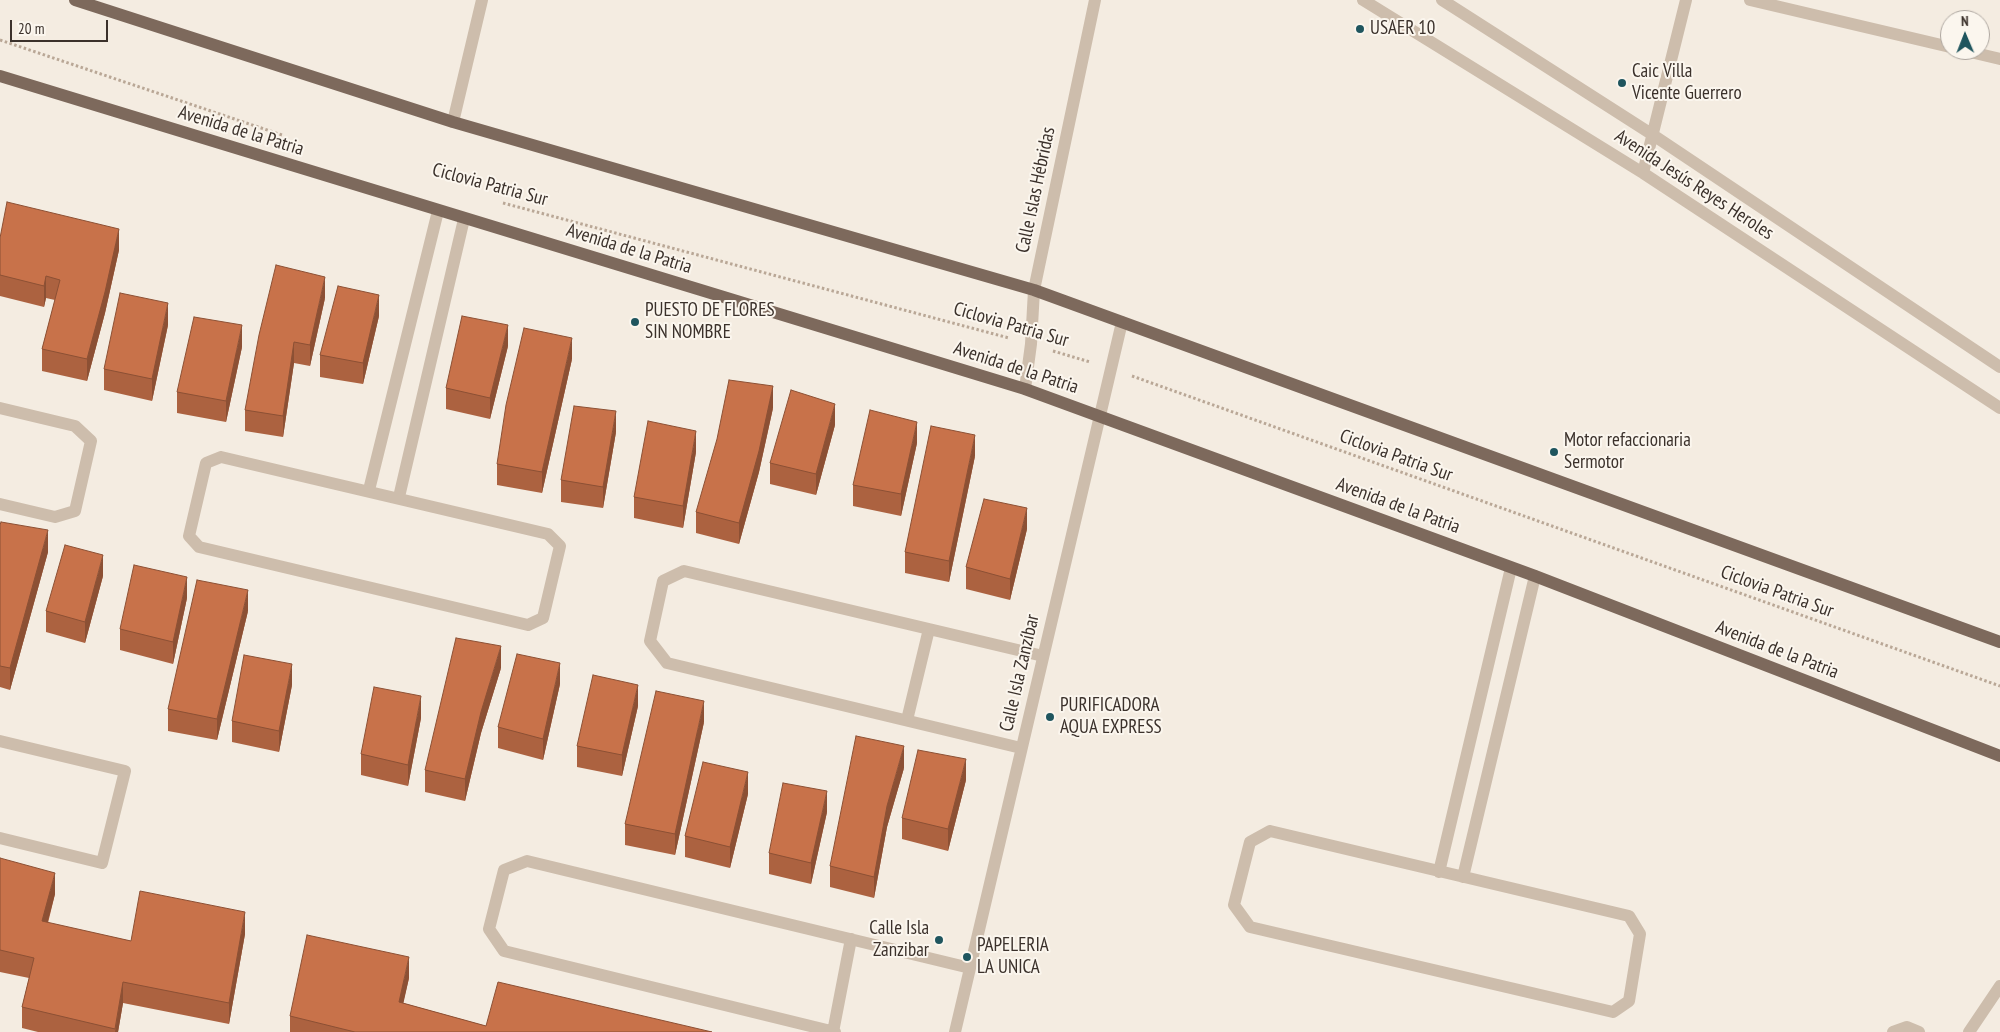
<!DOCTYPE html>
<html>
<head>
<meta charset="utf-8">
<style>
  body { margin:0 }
  #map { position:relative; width:2000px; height:1032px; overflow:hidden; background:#f4ece1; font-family:"PT Sans Narrow",sans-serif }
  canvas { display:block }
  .north { position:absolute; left:1940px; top:10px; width:50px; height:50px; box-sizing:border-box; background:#fbf6ee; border:1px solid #aea7a0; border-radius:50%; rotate:359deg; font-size:14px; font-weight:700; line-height:20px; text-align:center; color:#3b312b }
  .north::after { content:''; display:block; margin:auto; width:18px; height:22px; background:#1f555e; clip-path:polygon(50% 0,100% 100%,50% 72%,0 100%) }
  .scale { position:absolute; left:10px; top:20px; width:98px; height:22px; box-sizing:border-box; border:2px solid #3b312b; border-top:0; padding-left:6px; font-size:15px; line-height:18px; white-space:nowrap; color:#3b312b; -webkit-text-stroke:4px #fbf6ee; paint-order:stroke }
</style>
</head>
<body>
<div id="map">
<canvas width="2000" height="1032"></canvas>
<div class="north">N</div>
<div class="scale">20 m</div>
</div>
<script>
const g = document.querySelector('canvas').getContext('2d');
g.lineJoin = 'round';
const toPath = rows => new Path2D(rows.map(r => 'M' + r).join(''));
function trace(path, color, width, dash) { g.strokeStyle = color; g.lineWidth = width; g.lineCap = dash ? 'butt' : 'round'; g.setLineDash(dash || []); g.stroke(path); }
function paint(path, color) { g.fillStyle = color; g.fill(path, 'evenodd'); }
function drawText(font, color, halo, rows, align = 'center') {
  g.font = font + ' "PT Sans Narrow",sans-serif'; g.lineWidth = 4; g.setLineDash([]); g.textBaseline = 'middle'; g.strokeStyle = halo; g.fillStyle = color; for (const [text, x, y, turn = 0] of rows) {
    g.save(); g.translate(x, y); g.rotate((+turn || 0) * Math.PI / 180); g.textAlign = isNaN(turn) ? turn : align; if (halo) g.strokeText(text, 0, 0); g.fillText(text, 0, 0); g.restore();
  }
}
trace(toPath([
  [0,40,282,135],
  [503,203,1009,338],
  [1053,351,1090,362],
  [1132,376,2000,686]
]), '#b9a796', 3, [2.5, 2.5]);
trace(toPath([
  [1363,0,1643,173,2000,408],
  [1442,0,1653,135,2000,367],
  [1750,0,1950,47],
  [1962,50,2000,59],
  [453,122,482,0],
  [1643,173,1686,0],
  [1025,389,1031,344,1034,290,1095,0],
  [0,408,75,426,91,441,75,511,55,517,0,504],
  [221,457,548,534,560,546,543,618,528,625,199,547,189,536,206,463,221,457],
  [369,490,438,211],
  [399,497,464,219],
  [907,720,929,629],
  [0,741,125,771,102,863,0,838],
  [1021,748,667,663,650,641,663,581,684,571,1043,656],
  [1270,831,1629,916,1640,934,1629,1001,1613,1012,1250,927,1234,905,1250,842,1270,831],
  [1439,872,1511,568],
  [1463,877,1535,576],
  [833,1032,851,939],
  [835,1032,504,951,489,929,504,870,527,861,970,968],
  [955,1032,1122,322],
  [1893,1032,1907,1027,1919,1032],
  [1969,1032,2000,986]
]), '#cdbdac', 12);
trace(toPath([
  [75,0,453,122,1034,290,2000,642],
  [0,76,1025,389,1535,576,2000,756]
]), '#7d695c', 12);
paint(toPath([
  [0,238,119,250,105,313,87,381,42,371,42,349,55,300,46,298,44,307,0,296],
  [325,298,310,366,294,363,283,437,245,431,245,410],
  [379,316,363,384,320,377,320,355],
  [168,325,152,401,104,390,104,369],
  [508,346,490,419,446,409,446,388],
  [242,347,226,422,177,413,177,392],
  [572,359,542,493,497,485,497,464],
  [773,408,759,472,739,544,696,533,696,512],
  [835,425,816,495,770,484,770,463],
  [616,432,603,508,561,502,561,480],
  [917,443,901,516,853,506,853,485],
  [696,452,683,528,634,518,634,497],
  [975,456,949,582,905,573,905,552],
  [0,525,48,552,10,690,0,687],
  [1027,529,1010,600,966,589,966,567],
  [103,576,85,643,46,632,46,611],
  [187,598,173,664,120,650,120,629],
  [248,611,217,740,168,731,168,709],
  [501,668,481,733,465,801,425,792,425,770],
  [560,684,543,760,498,748,498,727],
  [292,685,279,752,232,742,232,721],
  [638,706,622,776,577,767,577,746],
  [421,718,408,786,361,775,361,754],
  [704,722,675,855,625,845,625,824],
  [904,768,887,827,874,898,830,887,830,866],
  [966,780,948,851,902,839,902,818],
  [748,794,730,868,685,857,685,836],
  [827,812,811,884,769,874,769,853],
  [0,858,55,894,48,923,131,941,245,934,229,1024,123,1003,118,1032,38,1032,22,1028,22,1007,29,978,0,972],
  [409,978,403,1003,486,1026,712,1032,290,1032,290,1016]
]), '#ac6240');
paint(toPath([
  [119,229,119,250,105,313,87,381,87,359],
  [46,276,46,298,44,307,44,286],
  [325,277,325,298,310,366,310,345],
  [379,295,379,316,363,384,363,363],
  [168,303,168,325,152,401,152,379],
  [242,325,242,347,226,422,226,401],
  [508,325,508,346,490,419,490,398],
  [572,338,572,359,542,493,542,472],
  [294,342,294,363,283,437,283,416],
  [773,386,773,408,759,472,739,544,739,523],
  [835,404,835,425,816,495,816,474],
  [616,411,616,432,603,508,603,487],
  [917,422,917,443,901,516,901,494],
  [696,431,696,452,683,528,683,506],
  [975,435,975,456,949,582,949,561],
  [1027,508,1027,529,1010,600,1010,579],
  [48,530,48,552,10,690,10,668],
  [103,555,103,576,85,643,85,622],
  [187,577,187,598,173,664,173,642],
  [248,590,248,611,217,740,217,719],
  [501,646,501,668,481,733,465,801,465,779,481,712],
  [560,663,560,684,543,760,543,739],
  [292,664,292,685,279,752,279,731],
  [638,685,638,706,622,776,622,755],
  [421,696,421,718,408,786,408,765],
  [704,701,704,722,675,855,675,834],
  [904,746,904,768,887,827,874,898,874,877,887,806],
  [966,759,966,780,948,851,948,829],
  [748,772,748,794,730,868,730,847],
  [827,791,827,812,811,884,811,863],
  [55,873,55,894,42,943,42,921],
  [245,912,245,934,229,1024,229,1003],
  [409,957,409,978,399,1023,399,1002],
  [123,982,123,1003,118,1032,115,1032]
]), '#8c5034');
const building = toPath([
  [7,202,119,229,105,292,87,359,42,349,60,280,46,276,44,286,0,275,0,238,7,202],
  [276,265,325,277,310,345,294,342,283,416,245,410,259,335,276,265],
  [338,286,379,295,363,363,320,355,338,286],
  [120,293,168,303,152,379,104,369,120,293],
  [462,316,508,325,490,398,446,388,462,316],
  [194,317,242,325,226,401,177,392,194,317],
  [524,328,572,338,542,472,497,464,506,405,524,328],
  [729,380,773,386,759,451,739,523,696,512,717,439,729,380],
  [791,390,835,404,816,474,770,463,791,390],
  [574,406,616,411,603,487,561,480,574,406],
  [870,410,917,422,901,494,853,485,870,410],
  [648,421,696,431,683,506,634,497,648,421],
  [931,426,975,435,949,561,905,552,931,426],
  [984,499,1027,508,1010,579,966,567,984,499],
  [1,522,48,530,10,668,0,666,0,525,1,522],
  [65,545,103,555,85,622,46,611,65,545],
  [134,565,187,577,173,642,120,629,134,565],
  [197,580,248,590,217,719,168,709,197,580],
  [456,638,501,646,481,712,465,779,425,770,456,638],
  [517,654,560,663,543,739,498,727,517,654],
  [244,655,292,664,279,731,232,721,244,655],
  [593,675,638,685,622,755,577,746,593,675],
  [374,687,421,696,408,765,361,754,374,687],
  [656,691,704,701,675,834,625,824,656,691],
  [856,736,904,746,887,806,874,877,830,866,856,736],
  [918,750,966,759,948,829,902,818,918,750],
  [703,762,748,772,730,847,685,836,703,762],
  [783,783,827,791,811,863,769,853,783,783],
  [0,858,55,873,42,921,131,941,140,891,245,912,229,1003,123,982,115,1029,22,1007,34,958,0,950,0,858],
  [307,935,409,957,399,1002,486,1026,498,982,712,1032,355,1032,290,1016,307,935]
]);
paint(building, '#c8724a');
trace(building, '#8c5034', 1);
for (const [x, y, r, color] of [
  [1360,29,5,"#1f555e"],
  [1622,83,5,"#1f555e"],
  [635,322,5,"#1f555e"],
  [1554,452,5,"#1f555e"],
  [1050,717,5,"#1f555e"],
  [939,940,5,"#1f555e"],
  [967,957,5,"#1f555e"]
]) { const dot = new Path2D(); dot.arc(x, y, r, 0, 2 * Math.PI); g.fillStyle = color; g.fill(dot); trace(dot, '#fbf6ee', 2); }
drawText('19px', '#3b312b', '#fbf6ee', [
  ["USAER 10",1370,29],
  ["Caic Villa",1632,72],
  ["Vicente Guerrero",1632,94],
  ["PUESTO DE FLORES",645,311],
  ["SIN NOMBRE",645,333],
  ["Motor refaccionaria",1564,441],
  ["Sermotor",1564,463],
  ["PURIFICADORA",1060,706],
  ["AQUA EXPRESS",1060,728],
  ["Calle Isla",929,929,"right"],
  ["Zanzibar",929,951,"right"],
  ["PAPELERIA",977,946],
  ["LA UNICA",977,968]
], 'left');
drawText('19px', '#3b312b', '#fbf6ee', [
  ["Avenida de la Patria",241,131,17],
  ["Ciclovia Patria Sur",490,185,15],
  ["Avenida Jesús Reyes Heroles",1694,185,33],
  ["Calle Islas Hébridas",1036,190,-78],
  ["Avenida de la Patria",629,249,17],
  ["Ciclovia Patria Sur",1011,325,16],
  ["Avenida de la Patria",1016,368,18],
  ["Ciclovia Patria Sur",1396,456,20],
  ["Avenida de la Patria",1398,506,20],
  ["Ciclovia Patria Sur",1777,592,20],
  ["Avenida de la Patria",1777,650,21],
  ["Calle Isla Zanzíbar",1020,673,-77]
]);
</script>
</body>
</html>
